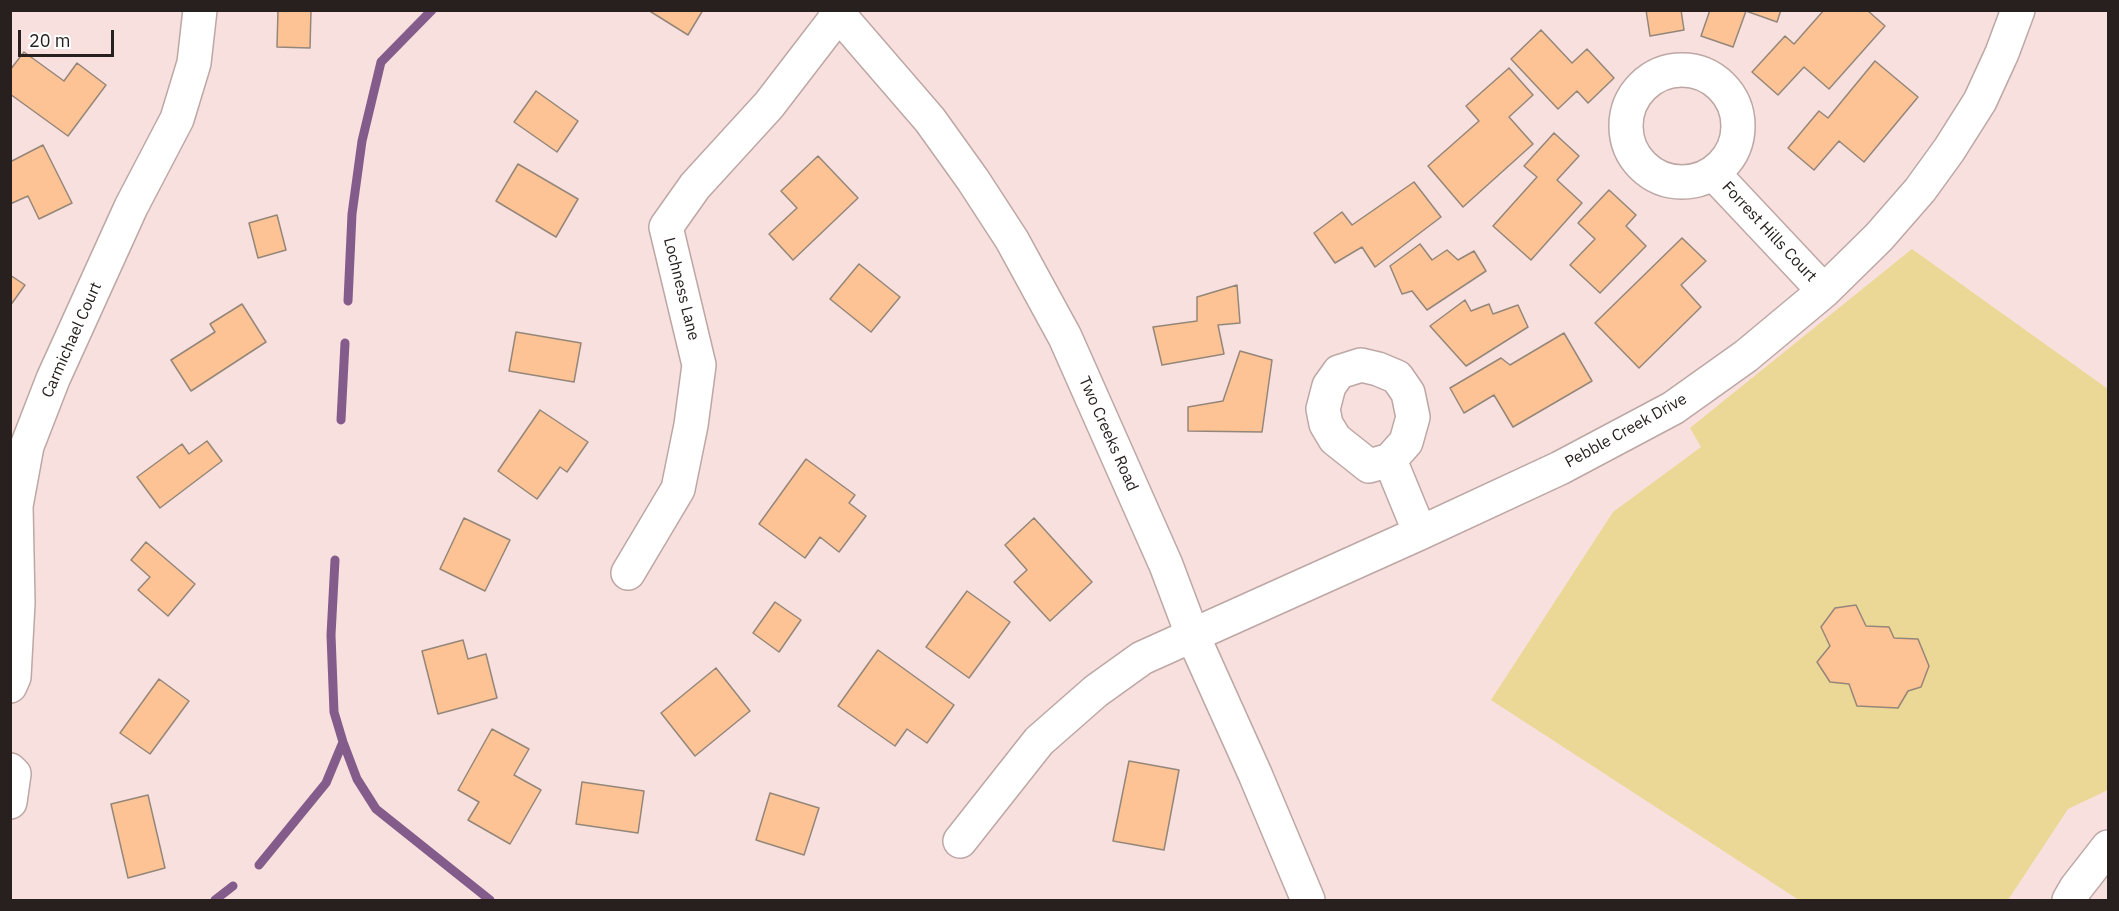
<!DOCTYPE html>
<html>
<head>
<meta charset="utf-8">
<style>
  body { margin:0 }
  #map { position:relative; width:2119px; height:911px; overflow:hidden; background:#f7e0dd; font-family:"IBM Plex Sans",sans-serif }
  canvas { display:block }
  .frame { position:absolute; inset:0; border:12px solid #28201f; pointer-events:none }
  .scale { position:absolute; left:18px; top:30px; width:96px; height:27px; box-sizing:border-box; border:3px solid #28201f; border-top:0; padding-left:8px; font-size:18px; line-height:21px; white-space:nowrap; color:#28201f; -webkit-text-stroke:4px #fff; paint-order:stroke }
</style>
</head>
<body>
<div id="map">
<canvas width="2119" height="911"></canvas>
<div class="frame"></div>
<div class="scale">20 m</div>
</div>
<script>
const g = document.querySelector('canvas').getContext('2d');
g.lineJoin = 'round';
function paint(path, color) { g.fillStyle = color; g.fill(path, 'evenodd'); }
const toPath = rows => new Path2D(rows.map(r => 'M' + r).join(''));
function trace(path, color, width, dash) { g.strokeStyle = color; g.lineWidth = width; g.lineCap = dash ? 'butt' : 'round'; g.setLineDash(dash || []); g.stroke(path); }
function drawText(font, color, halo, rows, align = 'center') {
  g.font = font + ' "IBM Plex Sans",sans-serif'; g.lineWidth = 4.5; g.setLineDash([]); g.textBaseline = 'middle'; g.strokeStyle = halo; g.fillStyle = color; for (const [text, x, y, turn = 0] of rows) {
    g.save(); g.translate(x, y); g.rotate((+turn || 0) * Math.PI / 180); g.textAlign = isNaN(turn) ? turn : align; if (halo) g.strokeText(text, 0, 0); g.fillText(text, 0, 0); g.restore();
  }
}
paint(toPath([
  [1912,249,2108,389,2108,790,2068,809,2008,900,1799,900,1491,700,1613,512,1701,447,1690,428]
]), '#ebd896');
trace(toPath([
  [348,301,352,214,362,141,381,62,432,10],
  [341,420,345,343],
  [335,560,331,635,334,712,343,742,357,779,376,809,490,900],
  [259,865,326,783,343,742],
  [215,900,233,886]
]), '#845c8b', 9);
const building = toPath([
  [278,10,311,10,310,48,277,47,278,10],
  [648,10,703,10,688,35,648,10],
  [1646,10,1681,10,1684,30,1650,36,1646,10],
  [1710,10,1781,10,1777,22,1746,11,1733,47,1701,36,1710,10],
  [1824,10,1867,10,1885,26,1829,89,1804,67,1778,95,1752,72,1785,36,1794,44,1824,10],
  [1541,30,1572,63,1587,49,1614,78,1588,103,1577,91,1558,109,1511,59,1541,30],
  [24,52,64,81,77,63,106,85,68,136,10,94,10,70,24,52],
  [1875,61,1918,97,1864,162,1839,141,1814,170,1788,148,1819,111,1828,118,1875,61],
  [1509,68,1533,95,1509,117,1533,144,1463,207,1428,166,1479,121,1466,106,1509,68],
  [536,91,578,121,557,152,514,122,536,91],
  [1554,133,1579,156,1557,180,1582,203,1531,260,1493,226,1537,177,1524,166,1554,133],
  [43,145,72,203,39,219,28,196,10,204,10,162,43,145],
  [818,156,858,198,793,260,769,234,797,208,781,191,818,156],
  [518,164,578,199,556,237,496,201,518,164],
  [1414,182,1441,217,1375,267,1362,247,1335,263,1314,233,1342,212,1352,225,1414,182],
  [1609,190,1636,215,1626,226,1646,246,1600,293,1570,265,1595,239,1578,223,1609,190],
  [277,215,286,250,258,258,249,223,277,215],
  [1682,238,1706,261,1681,285,1701,307,1639,368,1595,323,1682,238],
  [1420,244,1432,260,1447,250,1458,260,1474,251,1486,271,1427,310,1412,291,1402,294,1390,266,1420,244],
  [859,264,900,297,871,332,830,299,859,264],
  [10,275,25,285,10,306,10,275],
  [1237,285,1240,323,1218,325,1224,354,1162,365,1153,327,1197,321,1197,297,1237,285],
  [1465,300,1471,311,1489,304,1493,314,1518,305,1528,327,1466,366,1430,326,1465,300],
  [242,304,266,342,191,391,171,360,215,332,210,324,242,304],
  [516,332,581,343,574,382,509,371,516,332],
  [1564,333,1592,381,1513,427,1494,395,1464,413,1450,388,1501,358,1510,365,1564,333],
  [1240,351,1272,360,1262,432,1188,431,1188,407,1223,401,1240,351],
  [540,410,588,442,567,472,560,467,537,499,498,471,540,410],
  [207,441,222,461,160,508,137,477,182,444,189,454,207,441],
  [806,459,855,495,849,503,866,516,839,552,820,537,805,558,759,524,806,459],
  [464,518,510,540,485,591,440,569,464,518],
  [1034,518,1092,582,1050,621,1014,582,1027,570,1005,545,1034,518],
  [146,542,195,584,168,616,138,590,150,577,131,560,146,542],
  [967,591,1010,622,969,678,926,647,967,591],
  [775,602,801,620,779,652,753,633,775,602],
  [1856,605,1866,626,1889,627,1894,638,1918,639,1929,666,1921,687,1908,691,1898,708,1857,706,1849,684,1830,682,1817,662,1830,646,1821,627,1835,608,1856,605],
  [463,640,468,659,486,654,497,698,438,714,422,651,463,640],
  [878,650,954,705,927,743,907,729,895,746,838,706,878,650],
  [716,668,750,711,695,756,661,713,716,668],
  [159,679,189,701,150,754,120,733,159,679],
  [492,729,529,749,514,775,541,790,510,844,468,820,479,802,458,790,492,729],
  [1129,761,1179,770,1164,850,1113,841,1129,761],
  [582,782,644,791,638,833,576,824,582,782],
  [770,793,819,808,804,855,756,840,770,793],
  [148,795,165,868,128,878,111,804,148,795]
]);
paint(building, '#fdc394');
trace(building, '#95867a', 1.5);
const minor = toPath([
  [835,10,930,120,973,180,1012,240,1065,337,1166,565,1192,634,1255,774,1308,900],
  '1626 126a56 56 0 1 1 112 0a56 56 0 1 1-112 0Z',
  [1713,173,1824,291],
  [1390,460,1406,442,1413,417,1408,393,1397,377,1378,369,1361,365,1339,372,1329,386,1323,409,1326,424,1335,439,1369,466,1390,460,1420,533],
  [628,573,678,489,691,425,699,365,666,227,695,186,769,105,842,10],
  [10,686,14,677,18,603,16,506,27,446,53,379,131,207,177,119,194,63,200,10],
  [10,770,14,774,10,802],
  [960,841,1039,741,1096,691,1142,658,1420,533,1560,468,1673,408,1746,356,1824,291,1879,237,1920,190,1949,150,1980,101,2002,53,2018,10],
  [2069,900,2076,888,2108,847]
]);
trace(minor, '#bda7a5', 36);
trace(minor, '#fff', 33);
drawText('16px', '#28201f', '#fff', [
  ["Forrest Hills Court",1769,232,47],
  ["Lochness Lane",681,289,76],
  ["Carmichael Court",72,340,-66],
  ["Pebble Creek Drive",1626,431,-29],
  ["Two Creeks Road",1108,434,66]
]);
</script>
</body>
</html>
